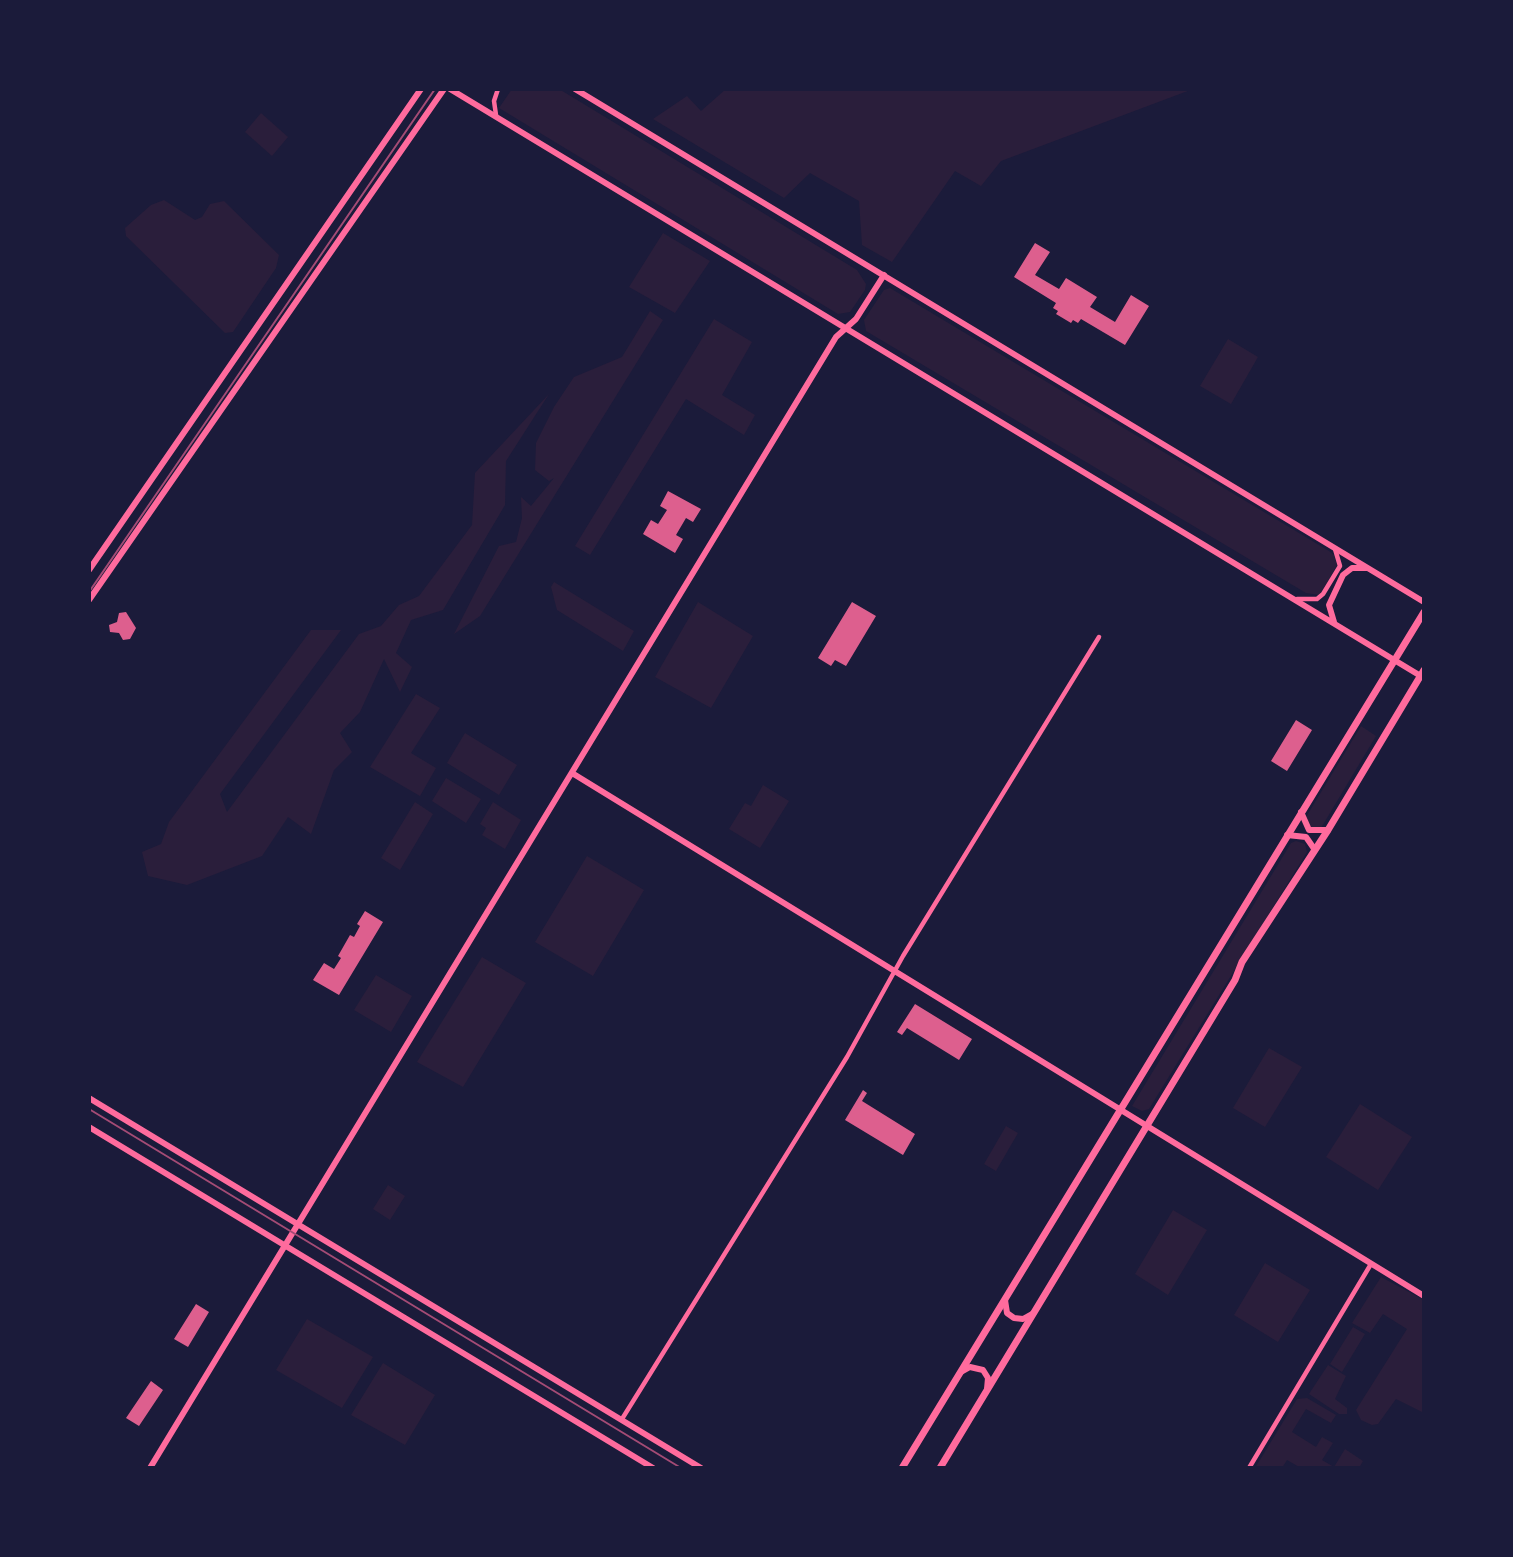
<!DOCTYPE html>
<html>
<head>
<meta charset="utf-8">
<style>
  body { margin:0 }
  #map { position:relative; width:1513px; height:1557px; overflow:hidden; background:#1b1b3a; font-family:Rubik,sans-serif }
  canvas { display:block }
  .frame { position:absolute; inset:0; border:91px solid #1b1b3a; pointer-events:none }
</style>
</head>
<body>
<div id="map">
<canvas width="1513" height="1557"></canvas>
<div class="frame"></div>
</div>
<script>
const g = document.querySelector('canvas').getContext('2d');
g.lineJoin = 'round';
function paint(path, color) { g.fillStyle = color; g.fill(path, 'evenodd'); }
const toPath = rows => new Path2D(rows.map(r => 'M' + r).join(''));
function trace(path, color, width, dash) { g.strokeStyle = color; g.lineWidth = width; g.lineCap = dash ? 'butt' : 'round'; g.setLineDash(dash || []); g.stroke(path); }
paint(toPath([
  [512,89,559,89,857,270,866,284,865,290,850,312,838,314,499,108],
  [726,89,1193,89,1001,161,981,186,955,171,892,262,862,245,859,201,810,173,784,198,653,119,687,96,701,111],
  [261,113,288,137,272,156,245,132],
  [164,200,195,220,202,217,210,204,224,201,279,255,276,268,233,332,225,333,126,236,125,228,151,205],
  [663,233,710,261,675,313,629,287],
  [890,288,1329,551,1334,555,1337,565,1328,581,1319,595,1306,593,866,331,864,320,884,290],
  [650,311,663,320,480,616,454,634,499,546,516,542,522,518,521,497,531,506,554,478,549,481,535,470,536,443,554,407,574,377,622,357],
  [714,319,752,342,722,395,755,415,744,435,686,399,590,555,575,546],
  [1228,339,1258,357,1231,404,1200,386],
  [549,394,506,461,505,505,443,610,411,620,396,653,412,667,400,692,384,659,360,712,340,733,352,752,334,770,311,834,288,817,262,856,187,885,148,876,142,852,161,844,169,822,311,630,341,630,220,794,227,812,359,634,381,626,399,605,419,596,472,525,475,473],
  [554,582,634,631,623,651,557,610,551,587],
  [698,602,753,636,711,708,655,677],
  [416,694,440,708,411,753,436,768,420,796,370,767],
  [1361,726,1376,736,1321,828,1311,828,1306,817],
  [465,733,517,765,499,795,447,763],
  [446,778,481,799,466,823,432,801],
  [763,785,789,801,760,848,729,829,745,803,751,806],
  [415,802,433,814,400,870,381,858],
  [493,802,521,820,505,849,482,835,486,828,480,824],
  [1296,841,1305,844,1307,852,1149,1109,1142,1111,1132,1106,1291,843],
  [587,856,644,890,593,976,535,942],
  [482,957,526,983,463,1087,417,1062],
  [376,975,412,996,391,1032,354,1010],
  [1269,1048,1302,1067,1265,1127,1233,1108],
  [1360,1104,1412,1137,1378,1190,1326,1157],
  [1006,1126,1018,1133,996,1171,984,1164],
  [388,1185,405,1196,390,1220,373,1209],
  [1173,1210,1207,1230,1168,1295,1135,1274],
  [1265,1263,1310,1290,1278,1342,1234,1315],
  [1381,1277,1424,1300,1424,1413,1396,1399,1378,1424,1372,1425,1361,1420,1356,1410,1407,1329,1383,1314,1370,1333,1352,1323],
  [307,1319,373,1357,342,1408,276,1370],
  [1353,1327,1365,1334,1342,1372,1330,1364],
  [383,1363,435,1395,405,1445,351,1415],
  [1328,1365,1346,1376,1335,1399,1347,1408,1347,1414,1339,1414,1309,1394],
  [1307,1398,1336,1415,1331,1423,1306,1409,1292,1432,1316,1447,1322,1437,1333,1443,1322,1460,1334,1467,1345,1449,1363,1461,1359,1468,1301,1468,1287,1460,1282,1468,1255,1468,1297,1399]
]), '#2a1e3b');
paint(toPath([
  [1035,243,1050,252,1035,275,1059,289,1066,278,1097,297,1090,307,1115,322,1131,295,1149,306,1125,345,1081,319,1078,323,1073,320,1071,323,1056,314,1058,311,1053,308,1056,303,1014,277],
  [668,491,701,509,693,522,686,518,676,535,683,539,675,553,643,534,651,520,658,524,667,510,660,506],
  [852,602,876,616,846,666,835,660,831,666,818,658],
  [126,612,136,628,130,639,123,640,119,633,110,632,109,625,117,622,119,613],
  [1296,720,1312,730,1287,771,1271,761],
  [365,911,383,922,339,995,313,980,324,963,334,969,341,958,338,956,350,935,354,937,360,926,357,924],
  [915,1004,972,1039,959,1060,907,1028,902,1035,897,1032],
  [863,1090,867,1093,862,1101,915,1134,903,1155,845,1120],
  [196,1304,209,1312,188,1347,174,1339],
  [151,1381,163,1390,139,1426,126,1418]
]), '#dd5f8e');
trace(toPath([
  [496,115,494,101,498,89],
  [1297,599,1317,599,1323,594,1340,566,1335,549],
  [622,1419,847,1057,903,956,1099,637],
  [1249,1468,1371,1264]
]), '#ff6b9d', 4.5);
trace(toPath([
  [572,773,1424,1296],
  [1287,835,1306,837,1315,850],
  [89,1098,701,1468],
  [89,1127,653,1468],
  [1005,1300,1007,1313,1014,1318,1023,1319,1032,1314],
  [961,1372,970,1367,983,1370,988,1378,987,1389],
  [150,1468,836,337,856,319,884,275]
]), '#ff6b9d', 6);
trace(toPath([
  [450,89,1424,678],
  [575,89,1424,602],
  [89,570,421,89],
  [89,600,444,89],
  [1334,622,1329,605,1343,575,1352,568,1366,568],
  [1301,812,1309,830,1328,830]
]), '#ff6b9d', 6);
trace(toPath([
  [902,1468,1424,612],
  [940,1468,1235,980,1242,962,1328,830,1424,670]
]), '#ff6b9d', 7);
trace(toPath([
  [89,592,435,89],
  [89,1109,681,1468]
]), '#a44b75', 2);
</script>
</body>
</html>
